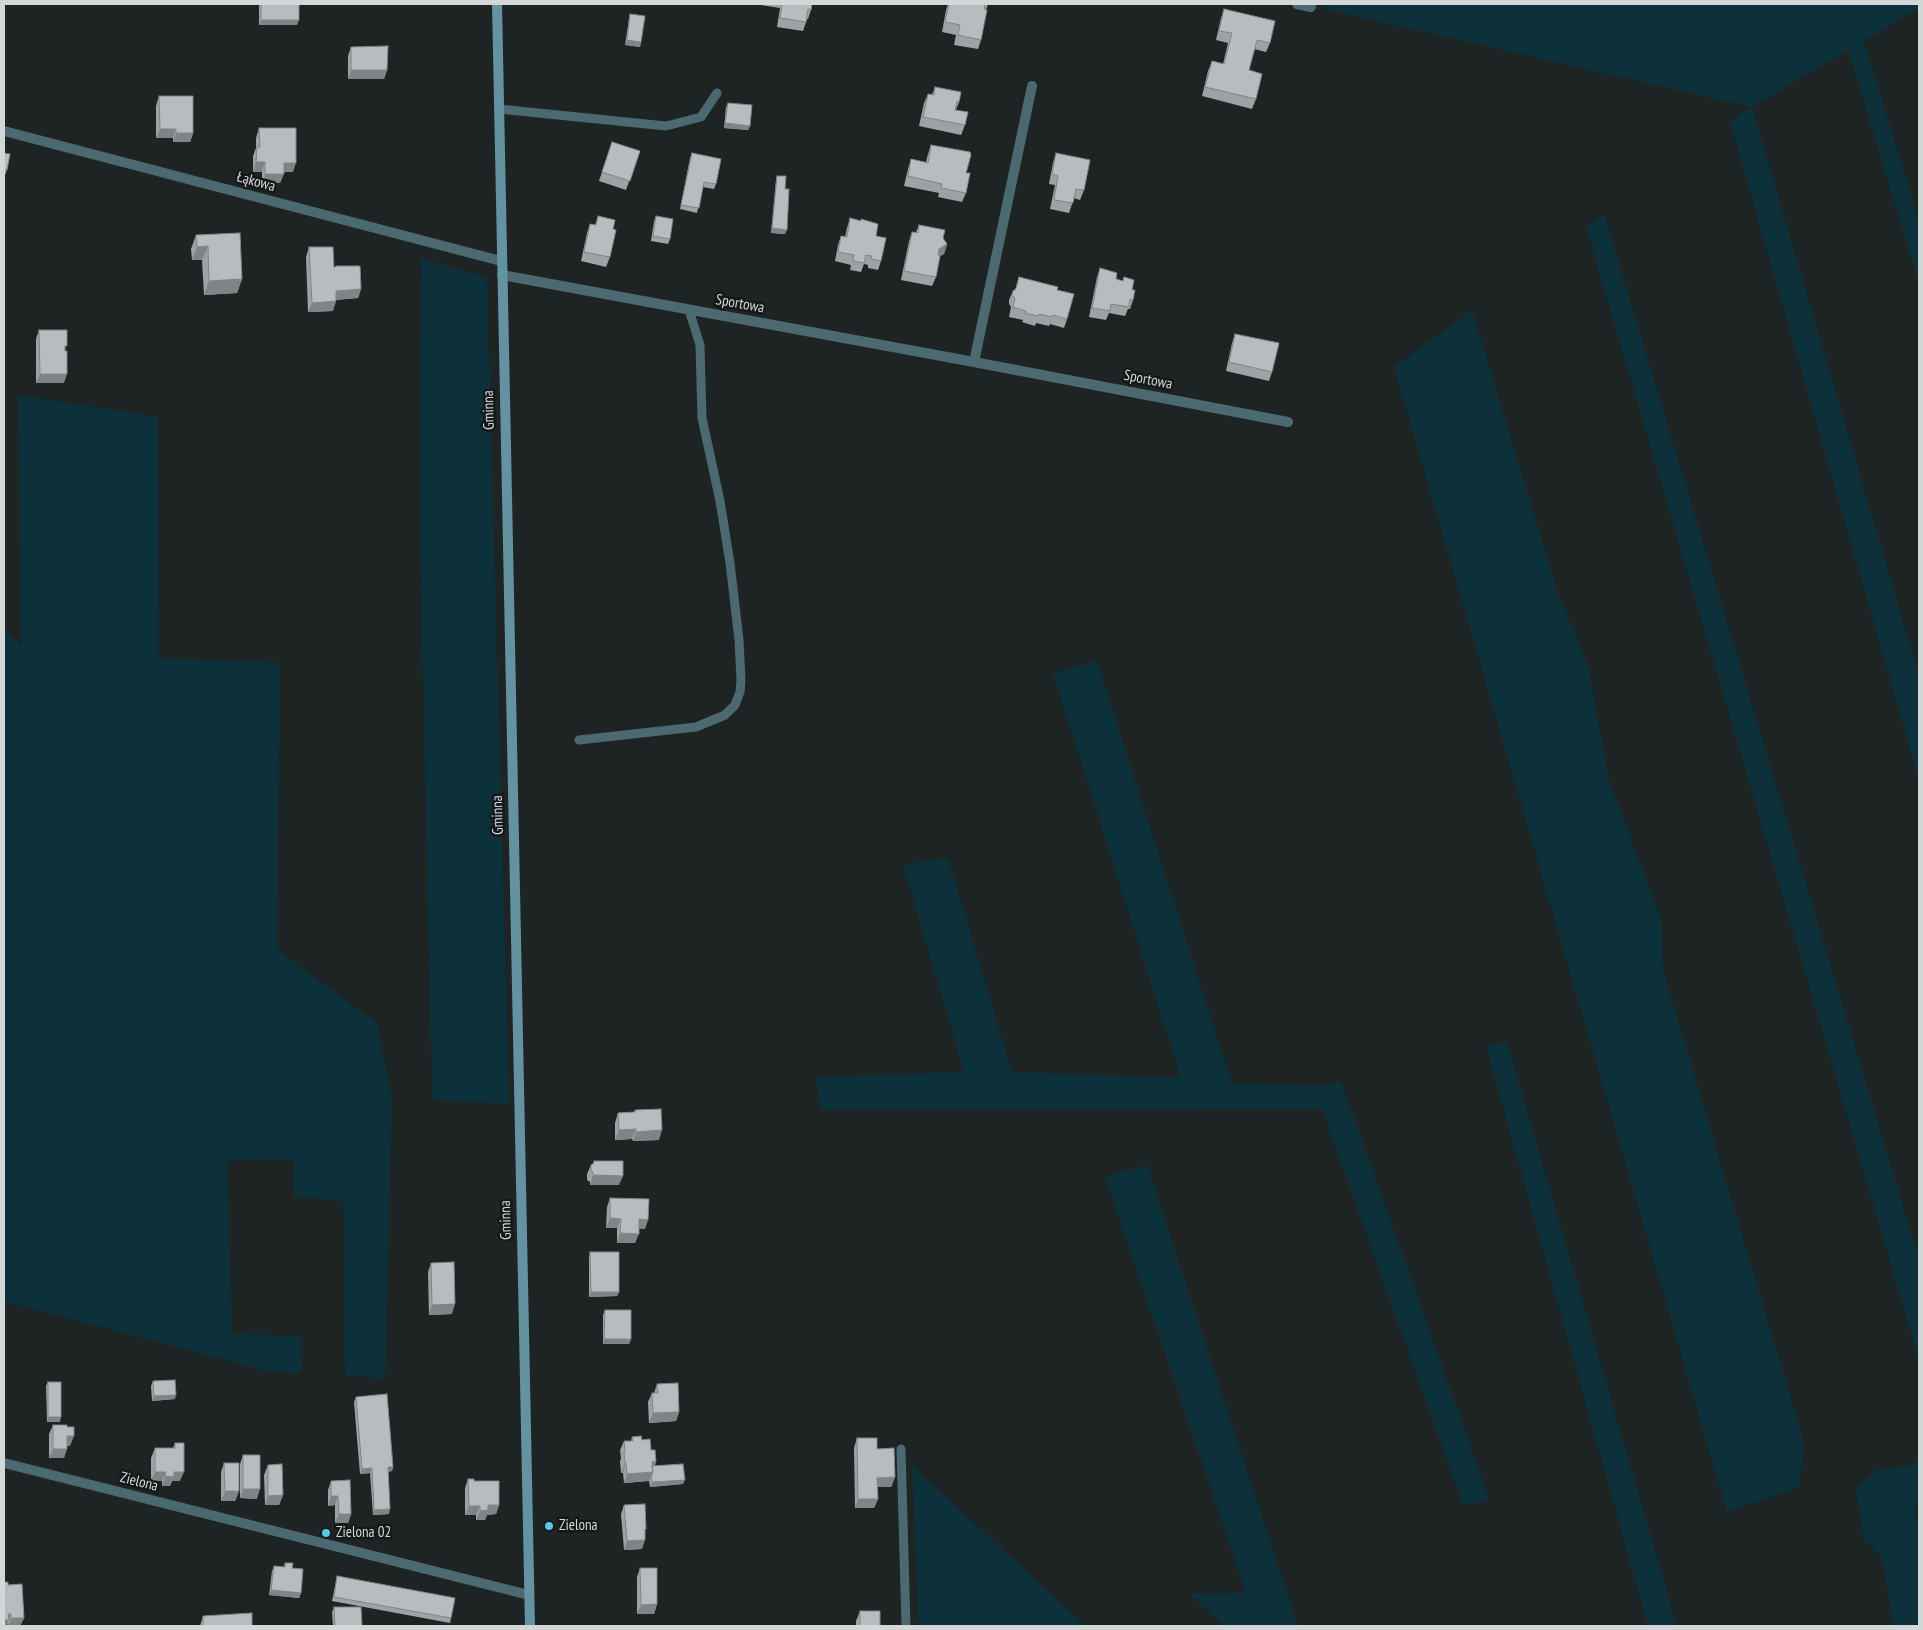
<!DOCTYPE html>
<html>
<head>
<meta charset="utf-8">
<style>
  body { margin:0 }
  #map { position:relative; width:1923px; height:1630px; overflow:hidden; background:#1e2324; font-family:"PT Sans Narrow",sans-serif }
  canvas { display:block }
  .frame { position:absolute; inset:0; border:5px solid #d4d7d8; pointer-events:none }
</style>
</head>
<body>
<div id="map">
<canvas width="1923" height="1630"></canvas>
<div class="frame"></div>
</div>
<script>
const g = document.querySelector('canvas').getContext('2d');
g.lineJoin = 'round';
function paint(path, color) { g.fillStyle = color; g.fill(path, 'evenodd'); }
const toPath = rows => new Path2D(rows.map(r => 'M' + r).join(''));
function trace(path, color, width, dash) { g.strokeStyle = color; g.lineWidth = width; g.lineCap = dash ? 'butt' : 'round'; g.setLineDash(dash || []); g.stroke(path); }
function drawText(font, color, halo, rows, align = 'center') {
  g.font = font + ' "PT Sans Narrow",sans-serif'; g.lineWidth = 5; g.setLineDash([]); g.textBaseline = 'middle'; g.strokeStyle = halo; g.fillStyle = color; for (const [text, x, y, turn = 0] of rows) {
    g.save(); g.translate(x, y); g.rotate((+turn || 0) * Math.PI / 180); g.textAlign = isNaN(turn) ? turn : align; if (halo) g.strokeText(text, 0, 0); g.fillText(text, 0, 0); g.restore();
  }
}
paint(toPath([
  [1326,4,1919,4,1919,8,1864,41,1919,221,1919,283,1848,50,1752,107,1919,676,1919,780,1730,122,1751,107,1325,9],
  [1604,214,1919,1259,1919,1360,1586,227],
  [421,258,487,278,509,1104,432,1100,420,536],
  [1472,310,1558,593,1588,666,1609,780,1662,922,1663,970,1804,1442,1799,1487,1727,1512,1394,367],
  [18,395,158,417,159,658,280,663,277,950,377,1023,392,1098,385,1378,345,1376,343,1201,294,1197,294,1161,227,1160,232,1334,301,1336,302,1373,267,1371,4,1301,4,628,21,646],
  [1097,661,1232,1084,1328,1085,1341,1081,1490,1501,1463,1505,1322,1109,820,1110,816,1077,964,1072,903,865,948,858,1012,1072,1181,1078,1053,673],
  [1507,1042,1677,1626,1648,1626,1486,1046],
  [1147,1165,1298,1626,1224,1626,1189,1594,1246,1593,1105,1176],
  [1919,1455,1919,1502,1914,1511,1919,1528,1919,1626,1893,1626,1882,1557,1864,1540,1856,1489,1877,1470,1913,1466],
  [912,1466,1086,1626,919,1626]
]), '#0d313a');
trace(toPath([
  [499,109,666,126,701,117,717,93],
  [579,740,696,727,725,715,735,705,740,692,741,680,739,640,730,563,720,501,702,418,700,345,689,310],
  [901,1449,906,1626]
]), '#4c6972', 9);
trace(toPath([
  [1297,4,1311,7],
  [4,131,501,261],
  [502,275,974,362,1288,422],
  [974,362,1032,86]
]), '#4c6972', 10);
trace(toPath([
  [4,1463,529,1595]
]), '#4c6972', 10);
trace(toPath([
  [497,4,530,1626]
]), '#6392a0', 10);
paint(toPath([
  [259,4,299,4,297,25,259,25],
  [754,4,812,4,811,10,808,19,807,19,803,31,777,27,780,8],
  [948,4,988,4,986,10,981,40,978,49,954,45,956,35,942,32,946,10],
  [1224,9,1270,43,1266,52,1254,49,1249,70,1256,99,1252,109,1202,96,1208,71,1212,61,1223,64,1228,43,1216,40,1221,18],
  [630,14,641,42,640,47,625,45,629,19],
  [351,47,387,70,384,79,348,79,348,56],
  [935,87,959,102,956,110,965,125,961,135,919,126,924,103,928,94,932,95],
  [159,96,193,133,190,142,173,142,173,138,156,138,156,106],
  [728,103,750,126,748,130,724,128,726,107],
  [259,128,293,172,284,172,280,183,262,183,262,172,253,172,253,156,256,148,256,138],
  [612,142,640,151,626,190,599,181],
  [931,145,966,173,966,193,962,202,938,197,939,193,904,186,908,169,911,159,926,162,928,154],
  [4,153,7,170,5,175,4,174],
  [692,153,716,184,714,189,703,187,697,213,680,209,690,158],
  [1056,153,1084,190,1080,200,1074,198,1069,213,1050,209,1055,185,1049,184,1053,163],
  [777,176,785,189,785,234,771,233,776,180],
  [598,216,610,257,606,267,581,261,587,233,590,224,595,225],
  [656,216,670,239,668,244,651,241,654,221],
  [850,218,876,236,881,261,878,270,868,268,868,265,864,264,861,272,850,270,851,265,835,261,838,245,841,236,845,237,847,228],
  [919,225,947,244,944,254,940,256,936,277,932,286,901,280,909,241,912,232,916,232],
  [196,235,242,279,237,293,204,295,202,260,192,260,191,249],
  [309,247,334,268,361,289,358,298,336,300,333,311,308,312,306,257],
  [1100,268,1116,279,1123,281,1124,277,1132,290,1133,300,1130,309,1128,309,1125,316,1109,313,1106,320,1089,317,1097,277],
  [1019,277,1057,290,1067,319,1064,328,1050,324,1049,326,1036,323,1035,326,1022,322,1023,320,1009,317,1011,307,1009,304,1009,300,1013,291,1015,290],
  [39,330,65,350,64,383,36,383,36,339],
  [1235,334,1272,372,1269,381,1226,371,1232,343],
  [635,1110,659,1140,633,1141,632,1139,615,1140,615,1123,618,1113,634,1112],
  [594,1161,619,1185,590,1185,590,1182,587,1180,587,1174,591,1165,593,1164],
  [610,1198,645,1229,639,1229,635,1243,617,1243,617,1228,606,1228,607,1207],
  [590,1252,619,1292,617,1296,589,1297,589,1257],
  [431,1263,452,1314,429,1315,428,1272],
  [605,1310,631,1339,629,1344,603,1344,603,1315],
  [153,1381,175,1399,152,1401,151,1386],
  [48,1382,60,1422,47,1422,46,1386],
  [657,1384,679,1412,676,1421,649,1423,648,1402,652,1393,654,1393],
  [356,1397,393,1467,392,1471,388,1472,389,1514,373,1515,370,1473,360,1474,354,1402],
  [53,1425,70,1446,67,1445,64,1458,49,1458,49,1434],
  [632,1437,642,1440,651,1450,656,1461,655,1466,683,1484,650,1487,649,1481,624,1483,623,1473,621,1473,620,1461,621,1458,620,1450,624,1441,631,1441],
  [857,1438,877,1449,895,1477,891,1487,877,1487,878,1499,874,1508,855,1508,854,1448],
  [175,1443,180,1481,172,1481,170,1486,162,1486,162,1481,151,1481,151,1458,155,1448,173,1448],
  [243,1455,257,1499,240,1498,240,1464],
  [224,1463,239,1491,235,1501,221,1501,221,1472],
  [268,1465,283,1495,279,1505,265,1505,264,1475],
  [468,1479,474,1481,499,1505,496,1514,487,1515,485,1520,476,1520,476,1515,465,1515,465,1488],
  [331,1481,351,1514,348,1523,335,1523,335,1505,328,1506,328,1490],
  [624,1505,645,1533,642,1549,624,1550,621,1514],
  [285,1563,292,1568,301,1593,299,1598,269,1595,272,1571,274,1566,284,1567],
  [640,1568,657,1604,654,1614,637,1614,637,1577],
  [337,1576,451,1618,450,1623,332,1601],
  [8,1585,24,1618,20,1626,8,1626,7,1623,6,1626,4,1626],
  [334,1607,362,1626,333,1626,332,1612],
  [860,1611,880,1626,856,1626,856,1621],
  [203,1616,252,1626,200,1626]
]), '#9da3a4');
paint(toPath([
  [261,20,299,20,297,25,259,25],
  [627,40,641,42,640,47,625,45],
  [351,70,387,70,384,79,348,79],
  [725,123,750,126,748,130,724,128],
  [160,129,176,129,173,138,156,138],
  [176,133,193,133,190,142,173,142],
  [256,162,265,162,262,172,253,172],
  [284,163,296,163,293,172,281,172],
  [265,174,284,174,280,183,262,183],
  [772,228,787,230,785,234,771,233],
  [947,244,944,254,935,259,939,249],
  [208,246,202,260,192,260,197,247],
  [242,279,237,293,204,295,209,281],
  [361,289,358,298,332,300,336,291],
  [336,301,333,311,308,312,312,303],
  [40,374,67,374,64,383,36,383],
  [636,1129,632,1139,615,1140,619,1130],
  [662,1130,659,1140,633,1141,636,1132],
  [593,1175,623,1176,619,1185,590,1185],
  [610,1218,621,1219,617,1228,606,1228],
  [639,1219,648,1220,645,1229,636,1229],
  [620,1233,639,1234,635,1243,617,1243],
  [591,1292,619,1292,617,1296,589,1297],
  [455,1304,452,1314,429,1315,432,1305],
  [604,1339,631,1339,629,1344,603,1344],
  [176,1395,175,1399,152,1401,154,1396],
  [679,1412,676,1421,649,1423,653,1413],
  [48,1417,61,1417,60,1422,47,1422],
  [67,1436,74,1436,70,1446,64,1445],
  [53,1449,67,1449,64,1458,49,1458],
  [656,1461,653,1471,652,1462],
  [626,1463,623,1473,621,1473,625,1464],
  [388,1467,393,1467,392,1471,386,1472],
  [372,1468,370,1473,360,1474,362,1469],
  [155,1472,166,1472,162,1481,151,1481],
  [174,1472,184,1472,180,1481,172,1481,170,1486,162,1486,165,1476],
  [653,1472,649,1481,624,1483,627,1474],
  [895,1477,891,1487,874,1487,877,1478],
  [685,1480,683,1484,650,1487,652,1482],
  [243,1489,260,1489,257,1499,240,1498],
  [225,1491,239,1491,235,1501,221,1501],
  [283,1495,279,1505,265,1505,268,1496],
  [331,1496,338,1496,335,1505,328,1506],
  [858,1499,878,1499,874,1508,855,1508],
  [488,1505,499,1505,496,1514,487,1515,485,1520,476,1520,480,1511],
  [469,1506,480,1506,476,1515,465,1515],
  [390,1509,389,1514,373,1515,374,1510],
  [339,1514,351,1514,348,1523,335,1523],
  [645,1540,642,1549,624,1550,627,1541],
  [271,1590,301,1593,299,1598,269,1595],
  [657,1604,654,1614,637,1614,641,1605],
  [8,1614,11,1614,6,1626,4,1626,4,1620],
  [11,1618,24,1618,20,1626,8,1626]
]), '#808486');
const building = toPath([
  [261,4,299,4,299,20,261,20,261,4],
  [782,4,812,4,811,10,808,9,806,22,780,18,782,4],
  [949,4,985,4,984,9,987,10,981,40,958,35,960,25,945,22,949,4],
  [1224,9,1275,21,1270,43,1257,40,1249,70,1262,74,1256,99,1205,87,1212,61,1224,64,1232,33,1219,31,1224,9],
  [630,14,645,16,641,42,627,40,630,14],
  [388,46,387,70,351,70,351,47,388,46],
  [935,87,961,92,959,102,957,101,955,110,968,112,965,125,923,117,928,94,934,95,935,87],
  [159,96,193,96,193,133,176,133,176,129,160,129,159,96],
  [728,103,752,105,750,126,725,123,728,103],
  [259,128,296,128,296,163,284,163,284,174,265,174,265,162,256,162,257,147,260,147,259,128],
  [612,142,640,151,630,181,602,172,612,142],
  [931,145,970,152,971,155,966,173,970,173,966,193,941,188,942,184,908,176,911,159,928,163,931,145],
  [4,153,10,154,7,170,4,169,4,153],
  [692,153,721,159,716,184,704,182,699,208,681,205,692,153],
  [1056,153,1090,160,1084,190,1076,189,1073,203,1054,200,1058,176,1052,174,1056,153],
  [777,176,786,176,785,189,789,189,787,230,772,228,777,176],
  [598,216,615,220,613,229,616,230,610,257,584,252,590,224,596,225,598,216],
  [656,216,673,219,670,239,653,236,656,216],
  [850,218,861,221,861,219,878,224,876,236,886,238,881,261,871,259,872,256,866,255,864,263,853,261,854,255,838,252,841,236,847,237,850,218],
  [919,225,945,230,943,238,947,244,939,249,938,255,940,256,936,277,904,271,912,232,918,233,919,225],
  [240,233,242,279,209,281,208,246,197,247,196,235,240,233],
  [309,247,333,247,334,268,336,266,360,266,361,289,336,291,336,301,312,303,309,247],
  [1100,268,1117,273,1116,279,1123,281,1124,277,1134,280,1132,290,1135,290,1133,300,1130,299,1129,307,1111,304,1110,311,1092,308,1100,268],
  [1019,277,1058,287,1057,290,1074,294,1067,319,1053,315,1052,317,1039,314,1038,316,1025,313,1026,311,1013,307,1015,298,1012,295,1013,291,1016,289,1019,277],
  [39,330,67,330,67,346,65,346,65,351,67,351,67,374,40,374,39,330],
  [1235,334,1279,343,1272,372,1229,362,1235,334],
  [661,1109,662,1130,636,1132,636,1129,619,1130,618,1113,635,1112,635,1110,661,1109],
  [594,1161,623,1161,623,1176,593,1175,593,1172,591,1171,591,1165,594,1163,594,1161],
  [610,1198,649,1199,648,1220,639,1219,639,1234,620,1233,621,1219,610,1218,610,1198],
  [590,1252,619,1252,619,1292,591,1292,590,1252],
  [454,1262,455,1304,432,1305,431,1263,454,1262],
  [605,1310,631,1310,631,1339,604,1339,605,1310],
  [175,1380,176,1395,154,1396,153,1381,175,1380],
  [48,1382,61,1382,61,1417,48,1417,48,1382],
  [678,1383,679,1412,653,1413,652,1393,658,1393,657,1384,678,1383],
  [387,1394,393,1467,388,1467,390,1509,374,1510,372,1468,362,1469,356,1397,387,1394],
  [53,1425,67,1425,67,1427,74,1427,74,1436,67,1436,67,1449,53,1449,53,1425],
  [641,1436,642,1440,650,1439,651,1450,655,1450,656,1461,652,1462,653,1472,627,1474,626,1463,625,1464,624,1452,625,1452,624,1441,633,1441,632,1437,641,1436],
  [857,1438,877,1438,877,1449,894,1448,895,1477,877,1478,878,1499,858,1499,857,1438],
  [175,1443,184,1443,184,1472,174,1472,174,1477,165,1476,166,1472,155,1472,155,1448,175,1448,175,1443],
  [243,1455,260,1455,260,1489,243,1489,243,1455],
  [224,1463,239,1463,239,1491,225,1491,224,1463],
  [282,1464,283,1495,268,1496,268,1465,282,1464],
  [683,1464,685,1480,652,1482,651,1477,653,1472,652,1466,683,1464],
  [468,1479,474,1479,474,1481,499,1481,499,1505,488,1505,488,1510,480,1511,480,1506,469,1506,468,1479],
  [350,1480,351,1514,339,1514,338,1496,331,1496,331,1481,350,1480],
  [645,1504,646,1529,645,1529,645,1540,627,1541,624,1505,645,1504],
  [285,1563,293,1563,292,1568,303,1569,301,1593,271,1590,274,1566,285,1567,285,1563],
  [640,1568,657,1568,657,1604,641,1605,640,1568],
  [337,1576,455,1598,451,1618,334,1597,337,1576],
  [4,1582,8,1582,8,1585,22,1584,24,1618,11,1618,11,1614,8,1614,9,1620,4,1620,4,1582],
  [334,1607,361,1607,362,1626,335,1626,334,1607],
  [860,1611,880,1611,880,1626,860,1626,860,1611],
  [252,1613,252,1626,203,1626,203,1616,252,1613]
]);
paint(building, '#b7bdbf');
trace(building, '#808486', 1);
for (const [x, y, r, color] of [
  [549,1526,5,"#5ac8e5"],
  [326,1533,5,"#5ac8e5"]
]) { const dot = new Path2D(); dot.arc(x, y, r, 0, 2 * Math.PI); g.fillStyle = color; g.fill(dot); trace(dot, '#15191a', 2); }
drawText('15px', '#d4d7d8', '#15191a', [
  ["Łąkowa",256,182,15],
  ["Sportowa",740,304,10],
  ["Sportowa",1148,380,11],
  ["Gminna",489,410,-91],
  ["Gminna",498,815,-91],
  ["Gminna",506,1220,-91],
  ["Zielona",139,1482,14]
]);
drawText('15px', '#d4d7d8', '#15191a', [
  ["Zielona",559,1526],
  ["Zielona 02",336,1533]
], 'left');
</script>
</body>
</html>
